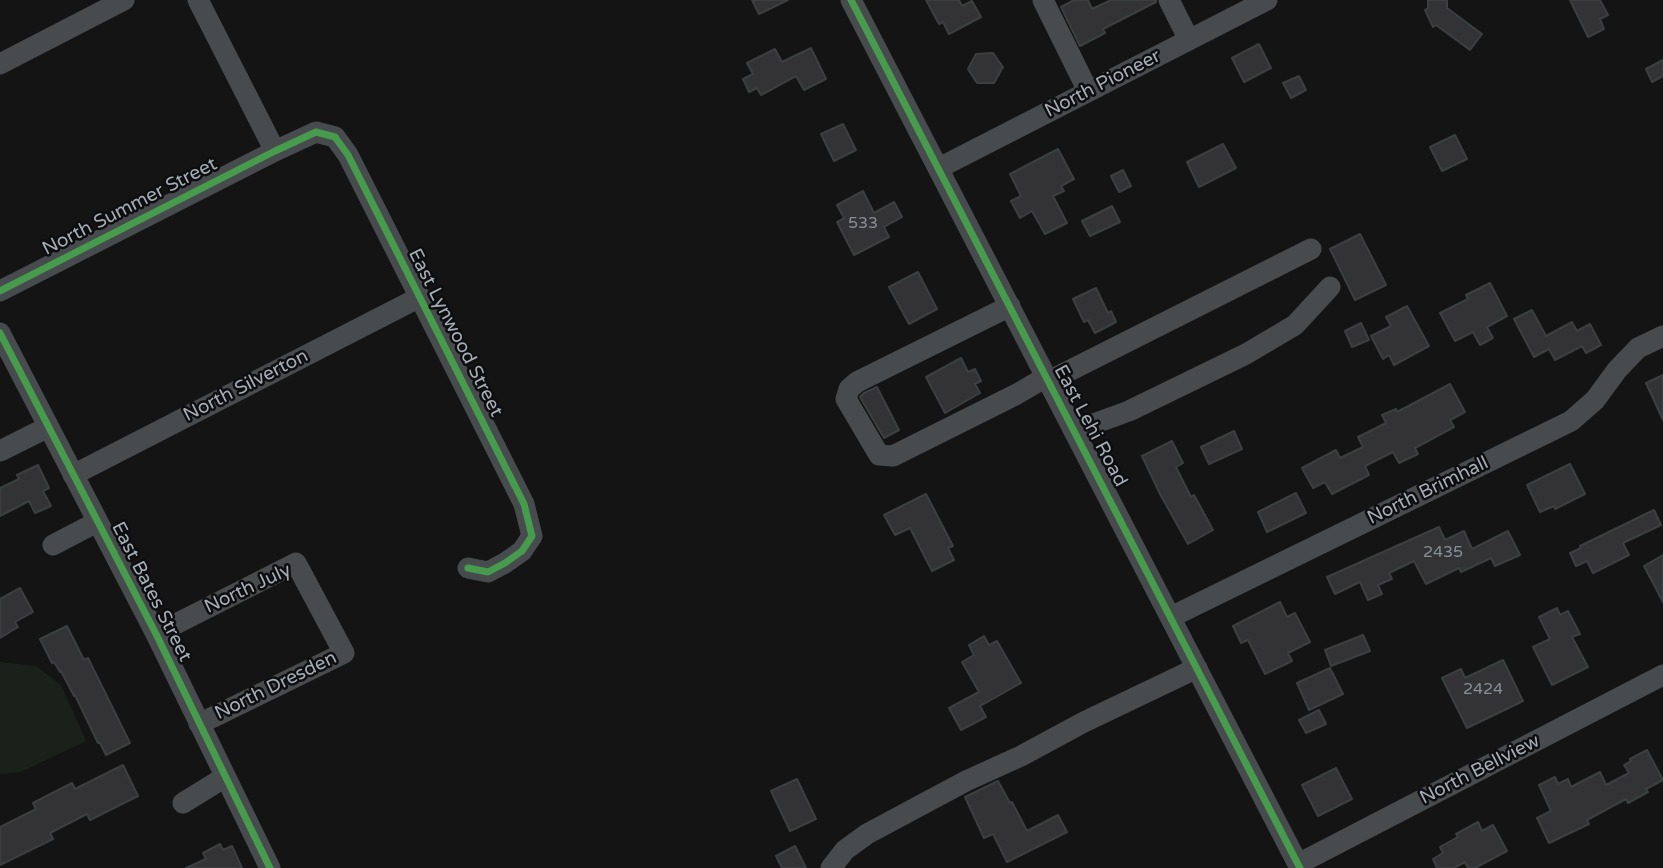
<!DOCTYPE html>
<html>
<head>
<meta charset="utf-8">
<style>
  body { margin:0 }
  canvas { display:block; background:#141414 }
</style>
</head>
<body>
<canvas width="1663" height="868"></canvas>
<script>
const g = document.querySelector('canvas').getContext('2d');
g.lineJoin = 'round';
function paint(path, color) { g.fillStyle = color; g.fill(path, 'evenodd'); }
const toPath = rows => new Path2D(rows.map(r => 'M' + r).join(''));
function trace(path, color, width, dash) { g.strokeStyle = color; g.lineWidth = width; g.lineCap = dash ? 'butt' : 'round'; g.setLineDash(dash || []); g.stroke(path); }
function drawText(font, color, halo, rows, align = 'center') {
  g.font = font + ' "Varela Round",sans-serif'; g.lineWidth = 5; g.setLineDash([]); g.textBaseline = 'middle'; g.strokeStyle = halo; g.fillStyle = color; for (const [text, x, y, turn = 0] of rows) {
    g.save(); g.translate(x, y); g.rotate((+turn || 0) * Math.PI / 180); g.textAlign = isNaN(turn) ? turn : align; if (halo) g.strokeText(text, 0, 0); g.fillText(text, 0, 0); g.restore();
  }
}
paint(toPath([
  [0,662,36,666,61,685,86,741,21,772,0,774]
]), '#1a211a');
const building = toPath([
  [752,0,788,0,759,14,752,0],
  [926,0,959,0,962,6,972,1,981,17,949,34,943,22,939,24,926,0],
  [1074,0,1088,0,1092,9,1111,0,1156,0,1156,2,1103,29,1105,33,1080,46,1061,7,1074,0],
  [1428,0,1447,0,1447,8,1482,34,1470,50,1436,25,1433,27,1425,10,1428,8,1428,0],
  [1570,0,1600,0,1608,15,1600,19,1604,29,1588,37,1570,0],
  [1259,44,1271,68,1244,82,1232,58,1259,44],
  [811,48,826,79,804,90,796,76,761,95,757,88,749,92,743,79,753,74,747,63,775,49,782,62,811,48],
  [993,53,1003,67,994,83,977,83,968,69,976,54,993,53],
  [1663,60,1663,76,1652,82,1646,69,1663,60],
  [1299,76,1306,90,1291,98,1283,83,1299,76],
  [843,124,856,150,834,161,821,134,843,124],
  [1455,135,1467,159,1442,171,1430,147,1455,135],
  [1223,144,1236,168,1199,187,1187,162,1223,144],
  [1058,149,1074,179,1061,186,1064,191,1053,196,1067,223,1045,234,1032,211,1020,218,1011,201,1021,196,1010,174,1058,149],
  [1123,170,1131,186,1119,192,1111,176,1123,170],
  [863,191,874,213,894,202,902,217,884,227,889,237,854,255,837,222,844,218,837,205,863,191],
  [1112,206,1120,222,1090,236,1082,221,1112,206],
  [1360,234,1386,285,1355,300,1330,249,1360,234],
  [918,272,937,309,909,324,889,287,918,272],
  [1490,283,1507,316,1487,327,1493,338,1480,345,1473,332,1455,341,1440,313,1468,299,1466,295,1490,283],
  [1096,288,1108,313,1111,311,1116,322,1095,333,1088,320,1084,322,1073,299,1096,288],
  [1407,306,1429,346,1394,365,1389,355,1383,359,1371,336,1391,326,1386,317,1407,306],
  [1532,310,1546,336,1572,322,1577,331,1590,324,1601,345,1586,353,1582,346,1555,360,1549,349,1534,357,1514,319,1532,310],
  [1361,323,1369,340,1352,347,1345,331,1361,323],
  [961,358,968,372,975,369,981,381,975,384,980,393,945,413,926,377,961,358],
  [1663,375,1663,420,1646,383,1663,375],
  [1450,384,1465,412,1450,420,1454,427,1415,448,1418,454,1399,463,1393,452,1365,466,1369,475,1332,494,1325,482,1313,488,1302,468,1336,450,1340,458,1363,447,1358,437,1386,423,1382,415,1396,409,1397,412,1450,384],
  [877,387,899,430,884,438,860,397,864,393,877,387],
  [1234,431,1242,449,1209,464,1201,447,1234,431],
  [1172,441,1183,463,1176,467,1191,497,1194,495,1213,530,1188,544,1160,494,1142,456,1172,441],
  [1570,464,1585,494,1555,509,1554,506,1540,512,1527,485,1570,464],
  [38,465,49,488,43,491,51,506,35,513,29,501,0,516,0,488,19,479,17,475,38,465],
  [1296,493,1306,513,1267,532,1258,512,1296,493],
  [926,494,953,546,948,548,954,560,932,571,910,528,895,535,884,515,926,494],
  [1654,510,1661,525,1623,543,1629,555,1593,573,1587,561,1576,566,1570,553,1581,548,1580,546,1654,510],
  [1439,527,1445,540,1464,531,1472,549,1508,531,1520,555,1495,566,1491,558,1461,572,1459,568,1426,584,1414,561,1389,573,1392,579,1378,585,1382,594,1368,600,1360,582,1335,594,1327,577,1439,527],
  [1663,555,1663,602,1644,566,1663,555],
  [20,588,33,612,15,622,18,627,0,638,0,599,20,588],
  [1280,602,1287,617,1295,613,1310,642,1288,653,1292,661,1265,674,1248,640,1241,643,1233,626,1280,602],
  [1557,608,1560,615,1568,611,1580,634,1572,637,1588,667,1552,685,1533,647,1550,639,1539,617,1557,608],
  [67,626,84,660,88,658,130,743,106,755,100,743,98,743,75,695,74,696,61,671,60,672,54,662,52,663,40,639,67,626],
  [1363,635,1370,651,1331,666,1325,650,1363,635],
  [984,636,989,645,997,641,1021,683,980,706,986,717,961,730,949,708,979,692,962,662,974,655,969,645,984,636],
  [1503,660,1523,701,1467,728,1442,678,1461,669,1465,678,1503,660],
  [1330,668,1343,694,1309,710,1297,683,1330,668],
  [1319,710,1326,724,1306,733,1299,720,1319,710],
  [1647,750,1663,780,1646,789,1648,792,1628,803,1626,799,1587,820,1589,824,1549,843,1537,818,1551,811,1539,785,1555,777,1558,784,1568,779,1571,787,1600,772,1606,785,1629,773,1624,765,1631,761,1630,759,1647,750],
  [123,765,138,796,90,820,87,814,50,833,53,839,0,865,0,827,36,809,33,803,72,783,75,789,123,765],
  [1336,768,1352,799,1318,816,1302,785,1336,768],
  [797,779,816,819,790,831,771,791,797,779],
  [998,781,1010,803,1012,802,1027,831,1058,815,1067,832,1007,862,993,834,984,838,965,797,998,781],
  [1478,822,1482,831,1493,825,1507,851,1475,868,1468,868,1465,862,1454,868,1437,868,1433,859,1443,853,1440,847,1458,837,1456,834,1478,822],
  [220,844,223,850,232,846,242,868,186,868,206,859,203,853,220,844],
  [795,846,806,868,782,868,776,856,795,846]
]);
paint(building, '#333335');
trace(building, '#3c3f40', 2);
trace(toPath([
  [198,0,275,151],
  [851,0,1300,868],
  [1043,0,1088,91],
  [1169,0,1189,40],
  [0,64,124,0],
  [939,168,1267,0],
  [0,291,275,151,316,132,335,137,348,155,524,504,532,536,522,551,505,563,488,572,468,568],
  [1010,306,857,382,849,389,846,399,879,455,893,456,1017,394,1046,377],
  [0,333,156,634,270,868],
  [1049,381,1311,249],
  [1074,431,1129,411,1246,354,1295,325,1330,287],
  [0,451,48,427],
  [73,475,420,297],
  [53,545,97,522],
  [1171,617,1571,421,1595,400,1617,370,1638,348,1663,336],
  [156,634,296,563,344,653,199,724],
  [183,803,225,777],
  [1298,864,1663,675],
  [831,868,845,850,867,834,966,781,1021,756,1084,722,1197,668]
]), '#484b4d', 21);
trace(toPath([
  [851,0,1300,868],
  [0,291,275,151,316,132,335,137,348,155,524,504,532,536,522,551,505,563,488,572,468,568],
  [0,333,156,634,270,868]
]), '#469c4c', 7);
drawText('16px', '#888e96', null, [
  ["533",863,224],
  ["2435",1443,553],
  ["2424",1483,690]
]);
drawText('19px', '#a4adb6', '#0e0e10', [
  ["North Pioneer",1103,84,-27],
  ["North Summer Street",130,207,-27],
  ["East Lynwood Street",455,333,63],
  ["North Silverton",246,386,-27],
  ["East Lehi Road",1090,426,62],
  ["North Brimhall",1428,491,-26],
  ["North July",248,589,-25],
  ["East Bates Street",151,592,63],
  ["North Dresden",276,686,-26],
  ["North Bellview",1480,770,-27]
]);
</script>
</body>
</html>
